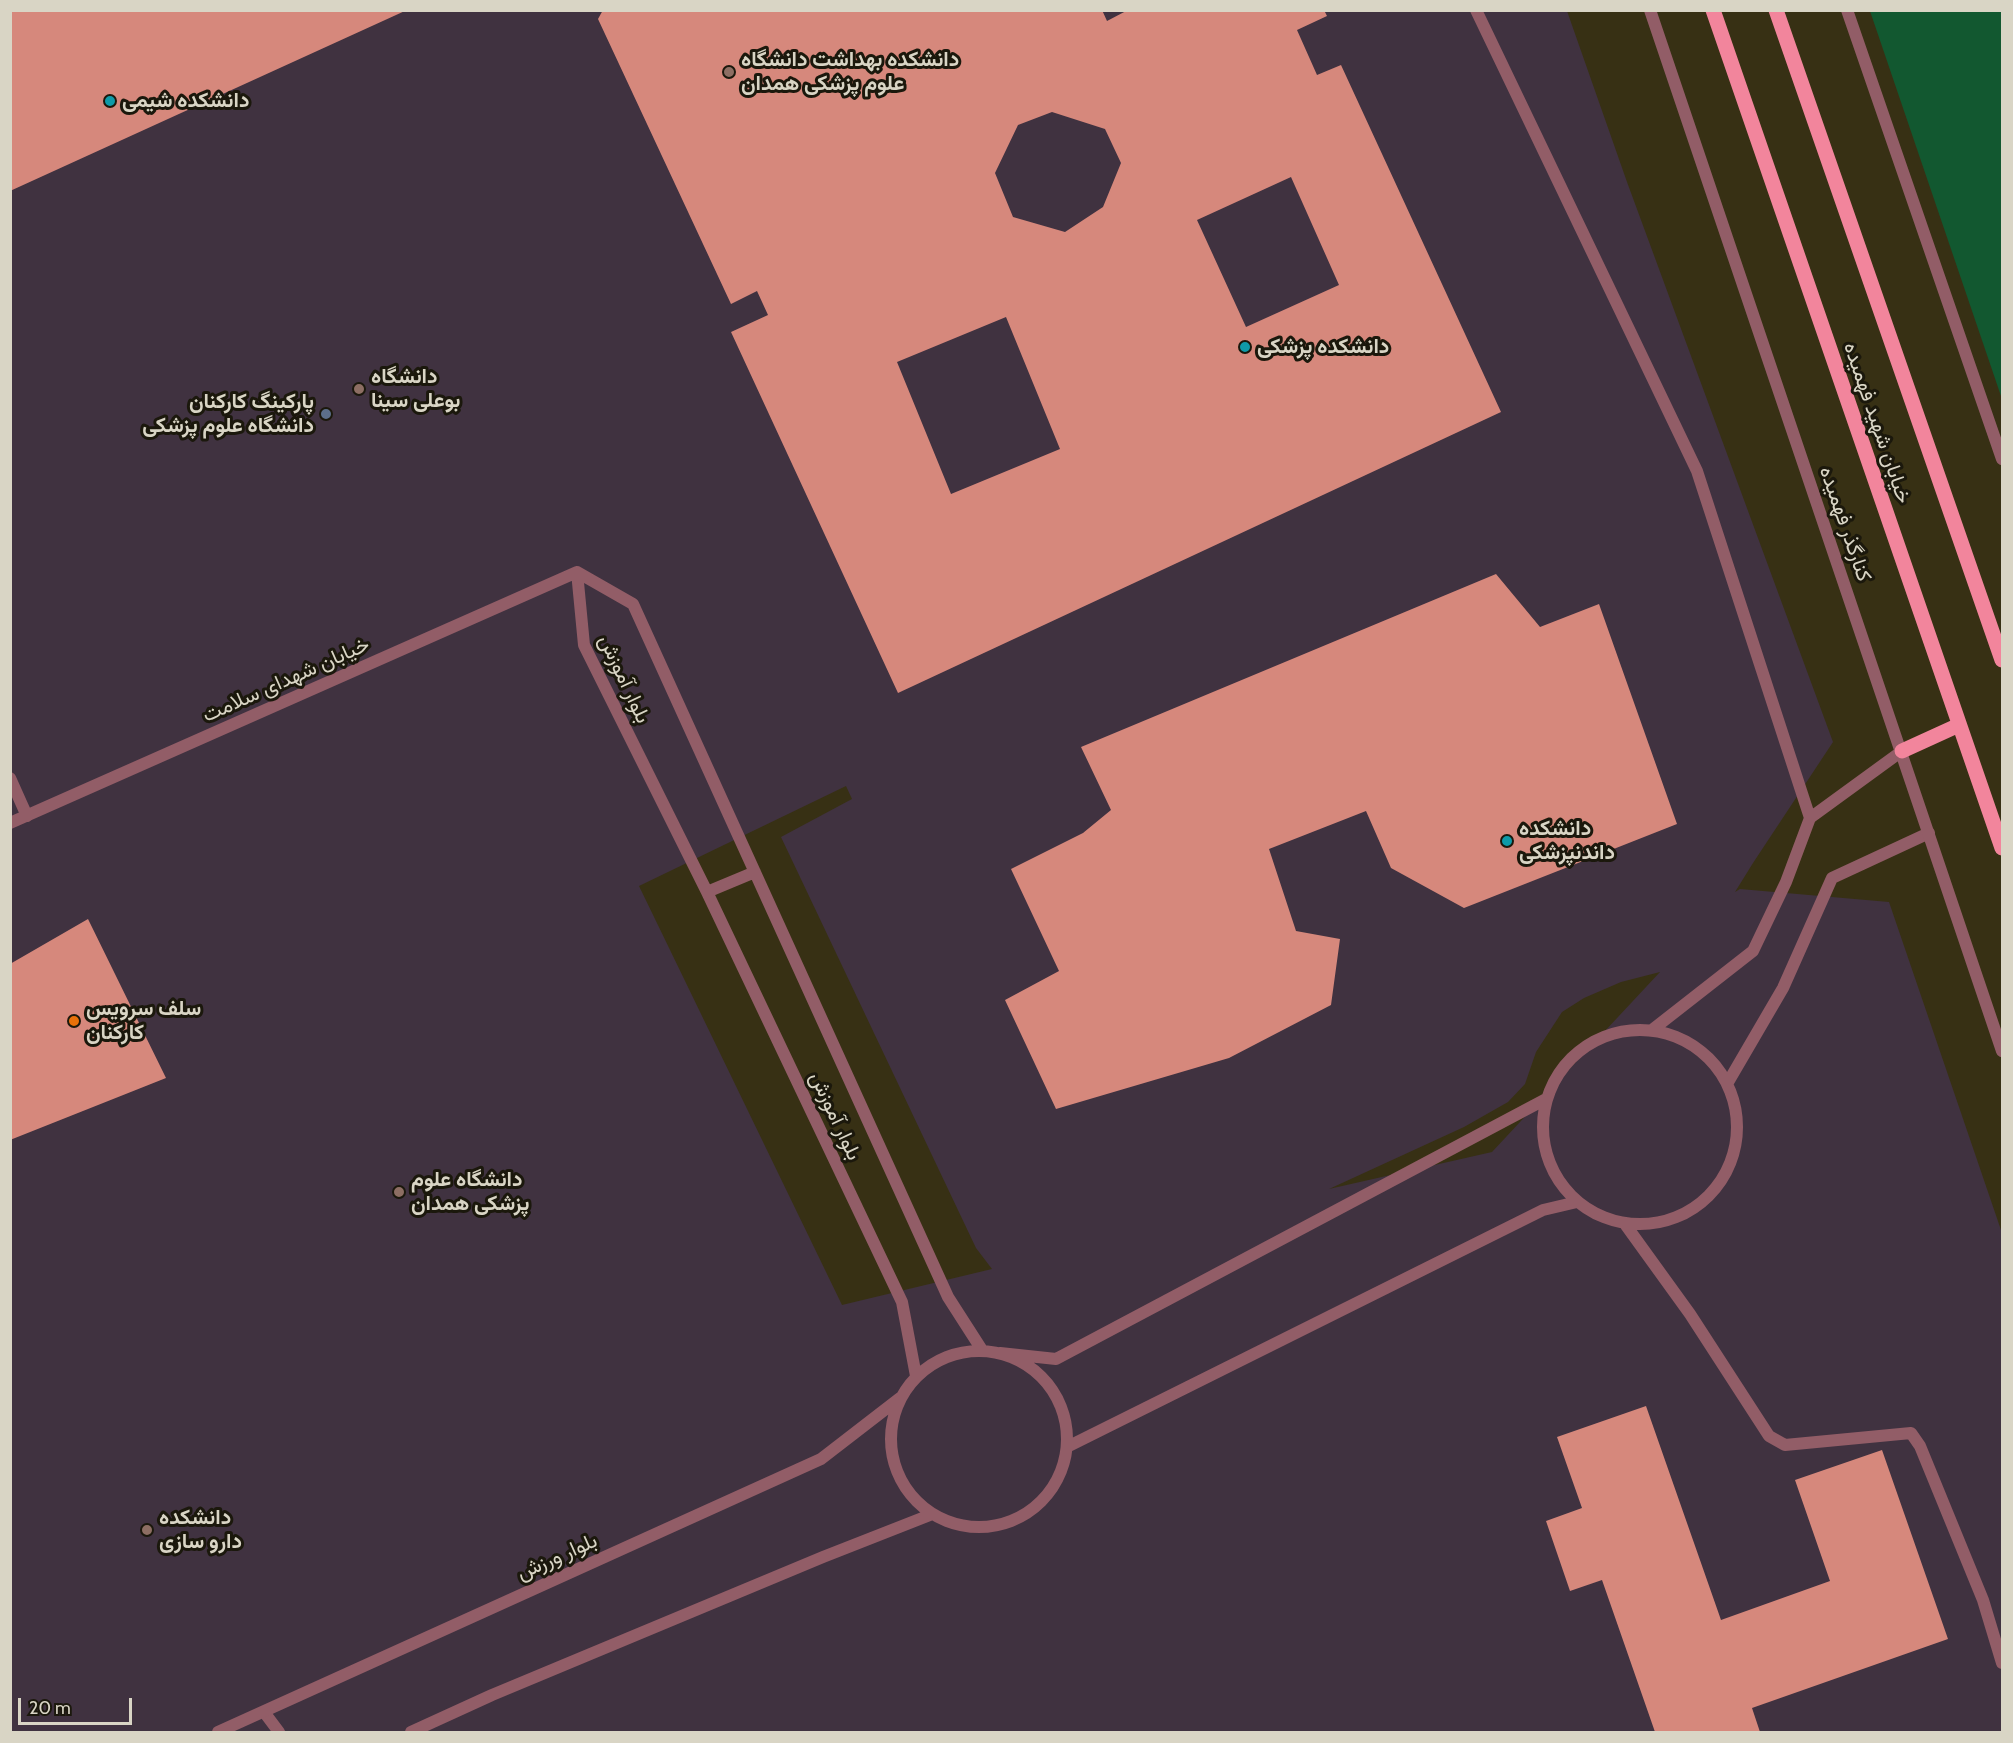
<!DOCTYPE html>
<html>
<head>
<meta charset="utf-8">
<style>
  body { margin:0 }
  #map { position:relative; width:2013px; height:1743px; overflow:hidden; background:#373014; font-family:Cabin,sans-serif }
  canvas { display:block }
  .frame { position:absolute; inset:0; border:12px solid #d9d5c5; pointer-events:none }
  .scale { position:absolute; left:18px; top:1698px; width:114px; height:27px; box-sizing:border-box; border:3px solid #d9d5c5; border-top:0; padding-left:8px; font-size:18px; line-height:21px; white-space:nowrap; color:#d9d5c5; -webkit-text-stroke:4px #1b180c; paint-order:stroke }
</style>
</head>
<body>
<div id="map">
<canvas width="2013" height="1743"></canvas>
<div class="frame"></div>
<div class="scale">20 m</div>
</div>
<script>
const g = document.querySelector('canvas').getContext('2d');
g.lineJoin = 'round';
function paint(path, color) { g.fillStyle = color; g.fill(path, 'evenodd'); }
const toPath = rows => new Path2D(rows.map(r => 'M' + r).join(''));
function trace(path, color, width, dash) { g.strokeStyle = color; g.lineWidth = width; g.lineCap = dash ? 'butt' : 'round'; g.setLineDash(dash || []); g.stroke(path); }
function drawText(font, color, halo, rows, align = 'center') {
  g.font = font + ' Cabin,Vazirmatn,sans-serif'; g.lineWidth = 6; g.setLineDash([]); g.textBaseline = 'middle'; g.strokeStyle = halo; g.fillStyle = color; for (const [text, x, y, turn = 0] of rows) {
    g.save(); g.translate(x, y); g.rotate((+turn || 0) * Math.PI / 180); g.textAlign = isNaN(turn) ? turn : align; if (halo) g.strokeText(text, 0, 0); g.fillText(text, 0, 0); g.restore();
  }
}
paint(toPath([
  [10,11,1567,11,1627,182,1833,742,1753,863,1735,892,1740,889,1889,902,2002,1233,2002,1732,11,1732],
  [846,786,852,799,781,837,976,1248,992,1269,842,1305,639,886],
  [1660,972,1492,1152,1329,1189,1464,1127,1508,1102,1525,1084,1536,1052,1562,1012,1584,998,1621,982]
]), '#403240');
paint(toPath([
  [1870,11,2002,11,2002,399]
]), '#125830');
paint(toPath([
  [10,10,407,10,10,191],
  [603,10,1102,10,1107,21,1128,10,1324,10,1327,16,1297,30,1317,75,1341,65,1501,412,898,693,731,332,768,315,757,291,731,304,598,19],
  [1052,112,1105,129,1121,163,1103,207,1065,232,1013,217,995,173,1018,125],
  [1291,177,1339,285,1246,327,1197,220],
  [1006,317,1060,449,951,494,897,362],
  [1496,574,1540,627,1599,604,1677,824,1464,908,1391,868,1366,811,1269,849,1296,931,1340,939,1331,1005,1229,1058,1056,1109,1005,1000,1059,971,1011,869,1083,833,1111,810,1081,747],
  [88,919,166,1078,10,1140,10,964],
  [1646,1406,1721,1620,1830,1581,1795,1480,1882,1450,1948,1639,1752,1708,1760,1732,1655,1732,1602,1580,1570,1591,1546,1521,1582,1508,1557,1437]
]), '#d6887c');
trace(toPath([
  [264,1712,279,1732]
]), '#925d67', 12);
trace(toPath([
  [1476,10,1697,471,1810,818],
  [1847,10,2002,459],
  [577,572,633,604,948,1297,982,1350],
  [577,572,584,645,707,892,902,1302,916,1376],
  [10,778,27,816],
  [10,823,577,572],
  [707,892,755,872],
  '1543 1127a97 97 0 1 1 194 0a97 97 0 1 1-194 0Z',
  [1652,1030,1753,951,1786,882,1810,818,1902,751],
  [1727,1084,1783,988,1832,878,1929,833],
  [1625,1224,1690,1314,1769,1436,1785,1445,1911,1433,1920,1446,1983,1600,2002,1663],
  '891 1439a88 88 0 1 1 176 0a88 88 0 1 1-176 0Z',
  [1000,1353,1056,1359,1546,1099],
  [1067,1447,1543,1210,1577,1202],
  [218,1732,821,1459,900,1398],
  [411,1732,492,1695,823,1557,930,1515]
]), '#925d67', 12);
trace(toPath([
  [1650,10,2002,1051]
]), '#925d67', 12);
trace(toPath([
  [1713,10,2002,848],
  [1776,10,2002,660],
  [1902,751,1959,725]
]), '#f2859c', 15);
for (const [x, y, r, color] of [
  [729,72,6,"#8d6e63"],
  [110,101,6,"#0f9aa8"],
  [1245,347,6,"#0f9aa8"],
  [359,389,6,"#8d6e63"],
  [326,414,6,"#5c6f8a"],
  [1507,841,6,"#0f9aa8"],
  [74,1021,6,"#e8710a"],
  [399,1192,6,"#8d6e63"],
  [147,1530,6,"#8d6e63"]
]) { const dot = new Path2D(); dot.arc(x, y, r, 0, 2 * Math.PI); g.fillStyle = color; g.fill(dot); trace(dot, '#1b180c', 2); }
drawText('bold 21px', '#d9d5c5', '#1b180c', [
  ["دانشکده بهداشت دانشگاه",741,60],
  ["علوم پزشکی همدان",741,84],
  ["دانشکده شیمی",122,101],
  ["دانشکده پزشکی",1257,347],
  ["دانشگاه",371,377],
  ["بوعلی سینا",371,401],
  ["پارکینگ کارکنان",314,402,"right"],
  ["دانشگاه علوم پزشکی",314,426,"right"],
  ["دانشکده",1519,829],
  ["داندنپزشکی",1519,853],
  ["سلف سرویس",86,1009],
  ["کارکنان",86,1033],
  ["دانشگاه علوم",411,1180],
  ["پزشکی همدان",411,1204],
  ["دانشکده",159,1518],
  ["دارو سازی",159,1542]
], 'left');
drawText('21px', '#d9d5c5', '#1b180c', [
  ["خیابان شهید فهمیده",1877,423,71],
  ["کنارگذر فهمیده",1845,524,71],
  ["بلوار آموزش",624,679,65],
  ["خیابان شهدای سلامت",286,680,-24],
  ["بلوار آموزش",835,1116,65],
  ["بلوار ورزش",557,1557,-24]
]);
</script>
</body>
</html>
